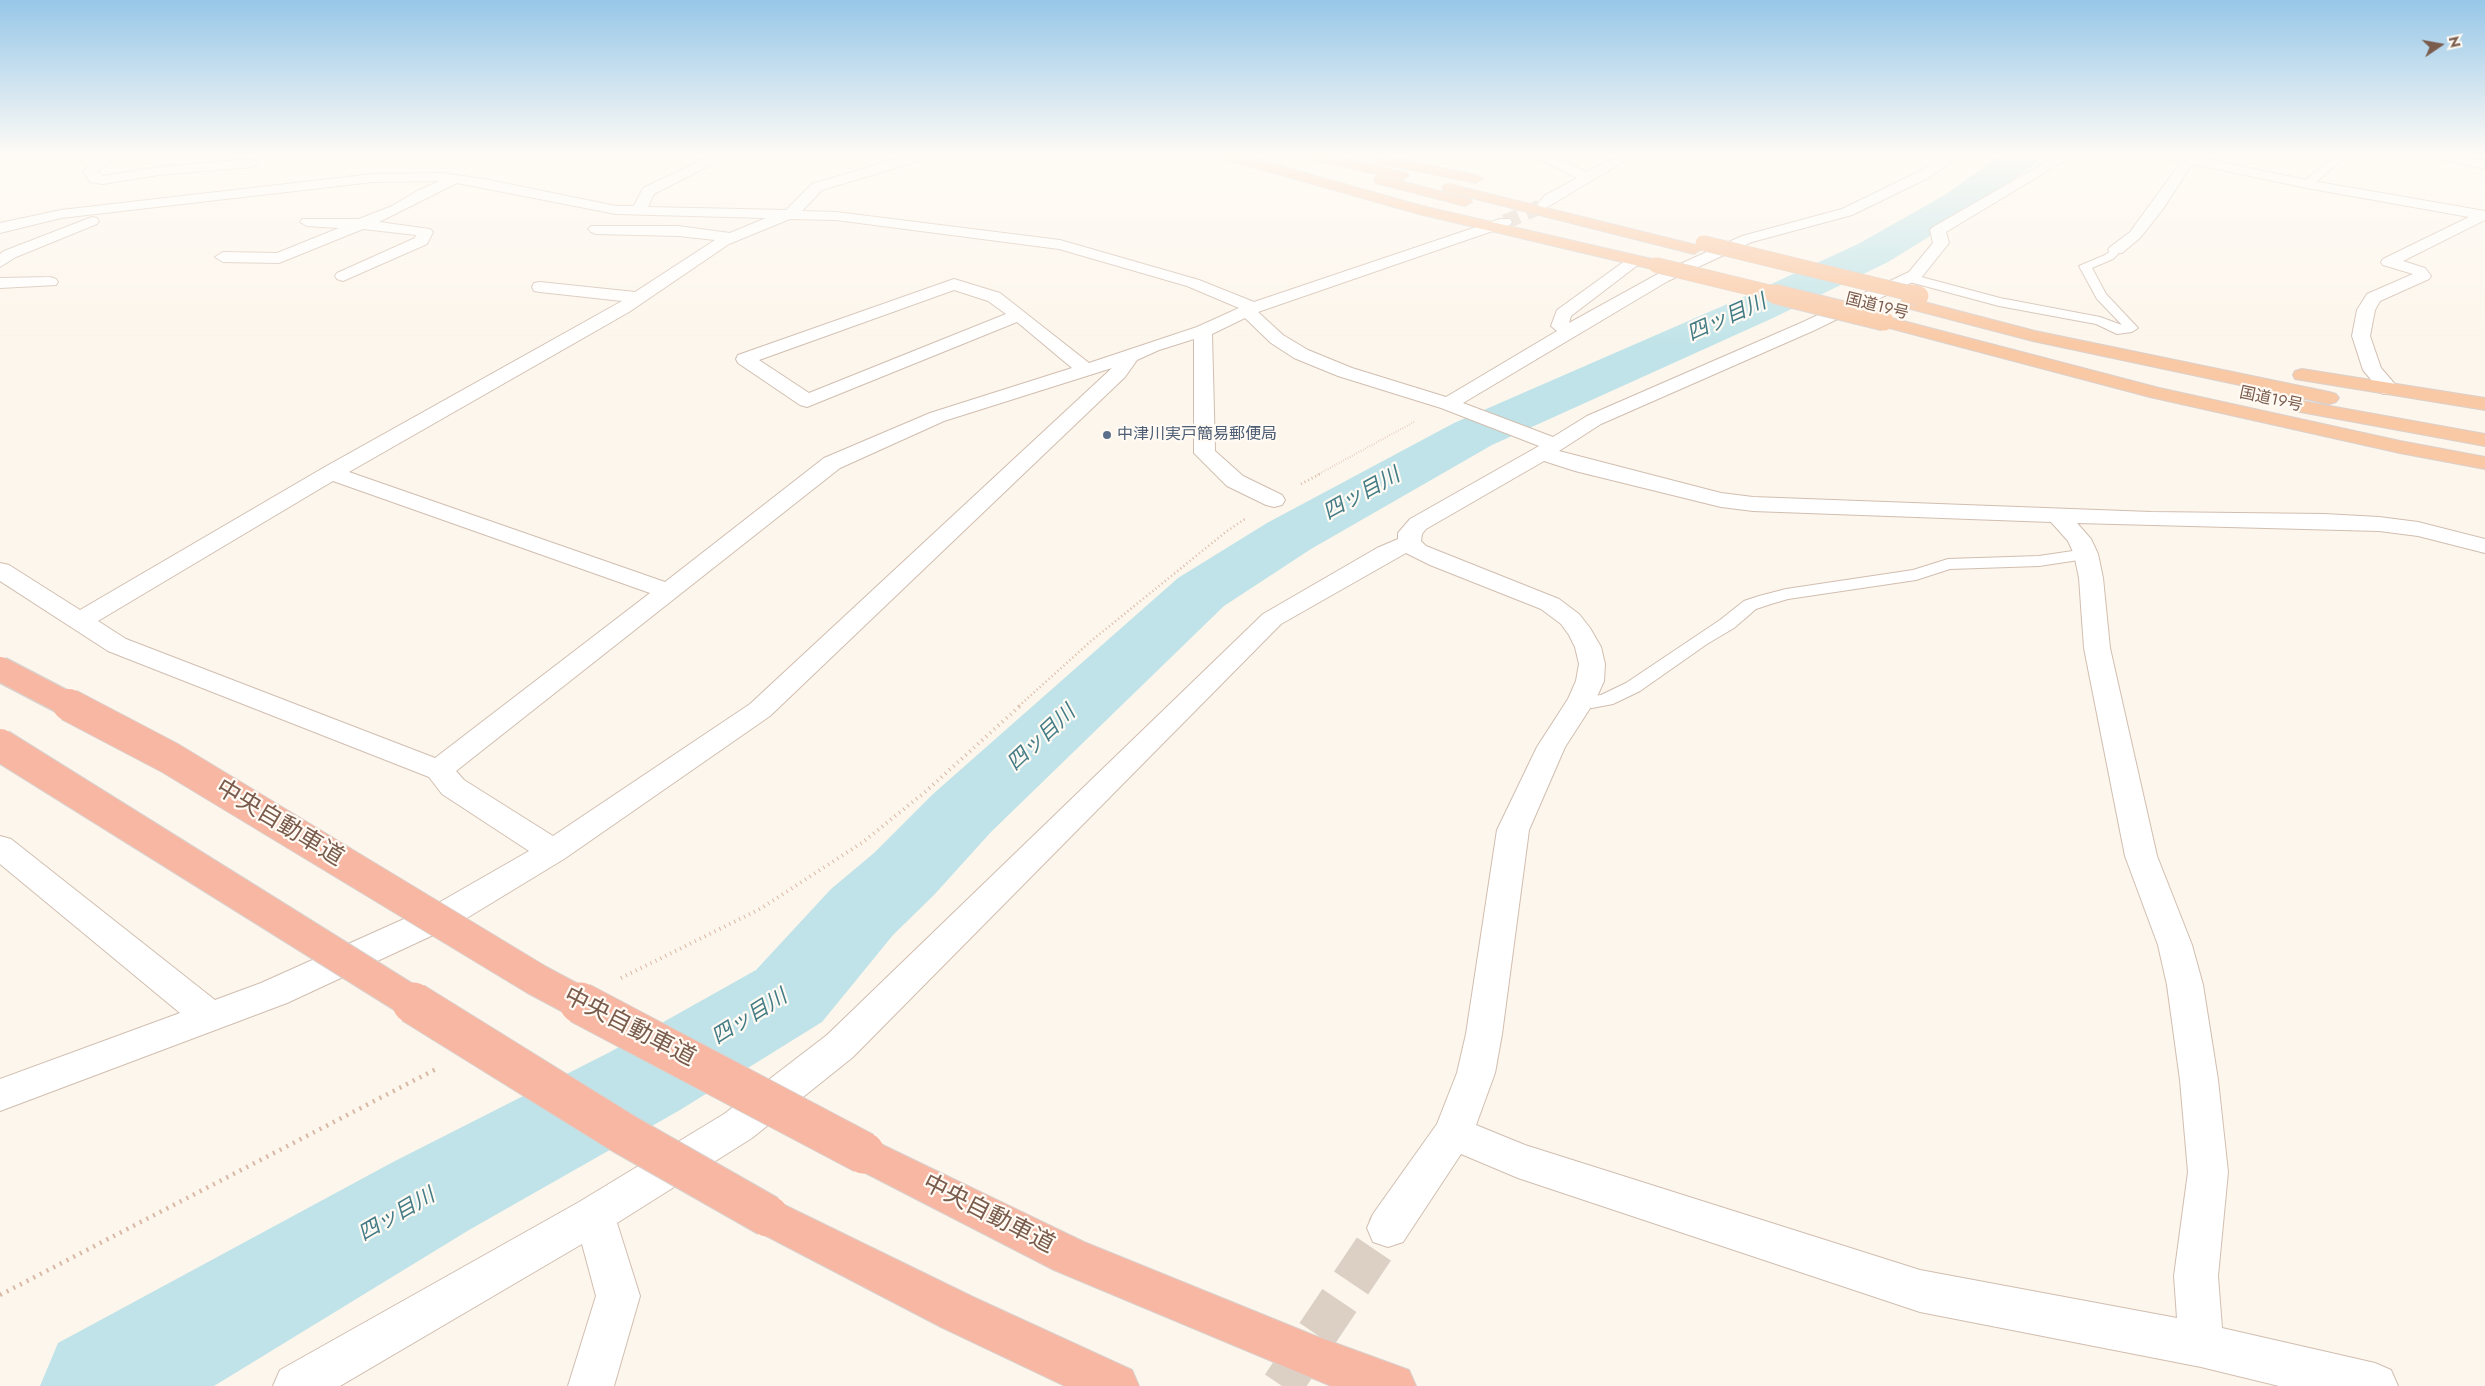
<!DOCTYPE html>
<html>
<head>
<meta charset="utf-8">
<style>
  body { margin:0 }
  #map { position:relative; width:2485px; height:1386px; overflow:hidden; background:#fdf6ec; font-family:Jost,sans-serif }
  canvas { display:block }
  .north { position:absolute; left:2415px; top:20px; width:50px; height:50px; -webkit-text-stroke:4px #fffaf3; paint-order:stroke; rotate:78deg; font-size:14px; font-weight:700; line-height:20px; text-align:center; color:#7a5c4d }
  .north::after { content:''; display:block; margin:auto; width:18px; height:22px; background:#7a5c4d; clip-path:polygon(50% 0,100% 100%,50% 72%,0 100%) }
</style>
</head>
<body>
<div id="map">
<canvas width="2485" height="1386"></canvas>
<div class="north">N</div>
</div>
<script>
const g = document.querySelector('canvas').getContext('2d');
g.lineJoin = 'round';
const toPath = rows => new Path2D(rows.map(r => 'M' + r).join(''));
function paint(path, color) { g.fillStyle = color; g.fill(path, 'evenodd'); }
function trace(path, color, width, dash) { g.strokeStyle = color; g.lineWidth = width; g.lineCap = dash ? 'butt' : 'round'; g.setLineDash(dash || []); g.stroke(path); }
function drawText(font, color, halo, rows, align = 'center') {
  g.font = font + ' Jost,"Noto Sans JP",sans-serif'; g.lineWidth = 4.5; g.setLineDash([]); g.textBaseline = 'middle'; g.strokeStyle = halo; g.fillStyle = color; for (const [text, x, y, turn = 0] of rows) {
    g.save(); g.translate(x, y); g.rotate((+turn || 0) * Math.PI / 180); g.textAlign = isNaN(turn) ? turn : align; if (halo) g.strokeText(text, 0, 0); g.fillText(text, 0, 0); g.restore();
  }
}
paint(toPath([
  [2002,155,2042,155,2037,162,1969,212,1888,262,1773,318,1492,445,1311,549,1224,606,991,832,934,895,893,935,822,1022,680,1110,469,1230,214,1386,40,1386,58,1343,393,1162,610,1052,756,970,831,889,874,853,933,794,1178,578,1267,523,1454,423,1741,298,1858,244,1943,196,2002,155]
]), '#bfe3e8');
trace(toPath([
  [1505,222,1544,205]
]), '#dcd0c4', 15, [15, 8]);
trace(toPath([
  [1282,1386,1388,1228]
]), '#dcd0c4', 41, [41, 21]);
const service = toPath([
  [2337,155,2348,155,2311,186,2303,186,2303,182,2337,155],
  [2116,247,2122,250,2113,259,2092,268,2106,294,2138,328,2132,332,2117,334,2096,324,1999,306,1906,281,1904,278,1910,274,2000,298,2100,317,2122,325,2097,299,2079,266,2105,255,2116,247],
  [2086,549,2092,550,2095,554,2092,558,2039,566,1950,569,1916,580,1788,599,1771,604,1756,609,1734,628,1707,644,1640,691,1613,704,1592,708,1575,703,1572,699,1575,695,1582,693,1593,696,1601,695,1626,683,1720,620,1744,601,1759,596,1786,589,1913,570,1948,559,2039,556,2086,549]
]);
const minor = toPath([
  [102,155,117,155,97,172,103,176,158,167,252,159,259,163,252,167,158,175,103,184,90,182,83,171,102,155],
  [713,155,730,155,654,194,648,207,786,210,812,184,909,155,930,155,929,158,822,190,802,211,836,212,1060,240,1199,280,1254,302,1500,219,1510,219,1512,222,1510,225,1258,312,1283,335,1308,350,1352,368,1446,397,1557,331,1551,326,1557,310,1629,258,1641,258,1643,261,1571,316,1569,323,1656,275,1742,236,1842,209,1916,173,1947,155,1963,155,1926,179,1852,215,1752,242,1668,281,1463,403,1553,437,1587,416,1803,322,1909,272,1933,243,1930,230,1933,227,2058,155,2074,155,1946,232,1949,243,1921,278,1815,330,1601,424,1559,451,1721,493,1753,497,2151,512,2324,514,2379,517,2418,522,2485,539,2485,553,2418,536,2379,531,2077,523,2091,539,2098,554,2103,578,2110,648,2157,856,2192,945,2203,985,2218,1080,2228,1172,2218,1276,2222,1328,2375,1363,2391,1370,2398,1386,2279,1386,2201,1367,1920,1312,1518,1178,1461,1154,1403,1242,1388,1247,1373,1242,1367,1228,1373,1214,1437,1124,1457,1073,1466,1034,1497,830,1537,747,1568,699,1576,681,1579,664,1575,647,1569,635,1561,624,1541,609,1430,565,1406,553,1281,624,853,1057,752,1138,617,1223,640,1296,614,1386,568,1386,596,1296,582,1244,340,1386,273,1386,280,1370,579,1202,724,1114,827,1035,1263,614,1377,548,1398,539,1398,533,1410,519,1539,446,1441,408,1338,376,1294,358,1271,343,1245,318,1212,334,1215,451,1243,476,1282,495,1285,500,1282,505,1274,507,1266,505,1227,486,1194,453,1194,339,1159,350,1137,360,1125,377,770,716,564,859,457,924,287,1003,0,1111,0,1079,180,1013,0,864,0,836,11,839,215,1000,261,983,433,906,529,851,442,794,429,777,108,651,0,581,0,563,9,565,80,610,323,468,622,301,540,292,534,291,532,287,534,283,540,282,635,292,715,240,678,236,596,234,591,232,588,229,591,226,678,226,730,233,766,218,616,214,457,183,379,222,430,229,433,232,427,244,343,281,337,279,335,276,337,273,415,238,416,235,363,229,279,263,223,262,215,257,223,252,277,253,339,228,307,226,300,222,302,219,359,219,392,206,417,191,440,181,373,182,61,218,0,233,0,223,61,210,373,174,442,173,484,179,616,206,634,206,643,188,713,155],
  [790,219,836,220,1059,249,1187,286,1239,308,1197,327,1089,363,1000,293,954,279,738,355,736,359,738,363,800,405,807,407,1017,322,1072,368,930,413,824,458,665,582,349,472,629,312,729,244,790,219],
  [954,290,988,301,1006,314,809,393,759,360,954,290],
  [1112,368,750,704,553,836,464,780,456,771,840,468,944,421,1112,368],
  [1544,461,1575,471,1721,507,1753,511,2051,522,2068,541,2074,554,2079,578,2084,648,2125,856,2158,945,2167,985,2180,1080,2188,1172,2174,1276,2177,1318,1920,1270,1525,1145,1476,1125,1495,1073,1502,1034,1529,830,1565,747,1596,699,1604,681,1605,664,1601,647,1590,628,1579,614,1559,599,1426,546,1421,541,1422,534,1426,529,1544,461],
  [333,481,650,593,435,758,126,639,98,621,333,481],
  [1531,155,1548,155,1587,172,1619,155,1635,155,1544,209,1537,205,1544,196,1577,178,1531,155],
  [2160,155,2186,155,2307,180,2485,211,2485,220,2403,261,2425,268,2431,276,2429,279,2380,301,2375,310,2370,336,2381,368,2400,390,2397,394,2383,394,2363,370,2352,336,2357,310,2367,294,2413,274,2383,265,2381,262,2383,259,2469,217,2307,188,2192,164,2163,209,2140,238,2122,253,2110,253,2108,250,2110,247,2130,232,2181,162,2161,158,2160,155],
  [2433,155,2458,155,2485,161,2485,169,2434,158,2433,155],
  [92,217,97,218,99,221,97,224,16,257,0,267,0,254,4,251,92,217],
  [50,277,56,279,58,282,56,285,0,288,0,278,50,277]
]);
const trunk = toPath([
  [1220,155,1241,155,1422,206,1656,260,1664,265,1656,270,1419,214,1221,158,1220,155],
  [1305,155,1329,155,1407,173,1409,176,1402,180,1306,158,1305,155],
  [1383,156,1476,175,1483,179,1476,183,1378,163,1376,160,1383,156],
  [1381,176,1470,199,1472,202,1465,206,1376,183,1374,180,1376,177,1381,176],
  [1449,184,1700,246,1702,249,1694,254,1444,191,1442,188,1444,185,1449,184],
  [1909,298,2035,331,2329,392,2336,394,2339,398,2336,402,2329,404,2033,341,1903,307,1900,303,1903,299,1909,298],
  [1884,316,2159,388,2400,441,2485,457,2485,469,2400,453,2150,397,1878,325,1875,321,1878,317,1884,316],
  [2302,369,2485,398,2485,410,2295,379,2293,375,2295,371,2302,369],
  [2302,401,2485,434,2485,446,2295,411,2292,407,2295,403,2302,401]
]);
const motorway = toPath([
  [864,1136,1084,1242,1313,1335,1409,1370,1416,1386,1331,1386,1054,1270,850,1165,844,1153,850,1141,864,1136],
  [768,1197,973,1297,1132,1370,1139,1386,1065,1386,941,1327,753,1229,747,1216,753,1203,768,1197]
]);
trace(service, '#d1beb0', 2);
trace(minor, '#d1beb0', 2);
trace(trunk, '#dad1cd', 2);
trace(motorway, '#dad1cd', 2);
trace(toPath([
  [1317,475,1414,422]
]), '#d9b8a5', 2, [0.5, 2]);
trace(toPath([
  [1301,484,1320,474],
  [1019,706,1091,641,1227,531,1245,519]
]), '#d9b8a5', 2.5, [1, 3]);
trace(toPath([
  [621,978,760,909,863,842,925,792,1021,705]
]), '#d9b8a5', 4, [1, 4.5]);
trace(toPath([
  [0,1295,438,1068]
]), '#d9b8a5', 4.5, [2, 5.5]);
paint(service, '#fff');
paint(minor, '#fff');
paint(trunk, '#f9c8a4');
paint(motorway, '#f7b7a3');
const trunkBridgeFar1 = toPath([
  [1703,243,1917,295],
  [1656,265,1780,295]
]);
const trunkBridge = toPath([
  [1775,294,1884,321],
  [1912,294,1919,296]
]);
const motorwayBridgeFar2 = toPath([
  [0,669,71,706]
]);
const motorwayBridgeFar1 = toPath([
  [69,705,170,758,537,980,582,1004],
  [0,745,415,1004]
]);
const motorwayBridge = toPath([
  [413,1003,624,1134,768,1216],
  [580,1003,864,1153]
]);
trace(trunkBridgeFar1, '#dad1cd', 16, []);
trace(trunkBridge, '#dad1cd', 21, []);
trace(motorwayBridgeFar2, '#dad1cd', 27, []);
trace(motorwayBridgeFar1, '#dad1cd', 34, []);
trace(motorwayBridge, '#dad1cd', 43, []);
trace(trunkBridgeFar1, '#f9c8a4', 15);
trace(trunkBridge, '#f9c8a4', 19);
trace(motorwayBridgeFar2, '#f7b7a3', 24);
trace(motorwayBridgeFar1, '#f7b7a3', 32);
trace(motorwayBridge, '#f7b7a3', 41);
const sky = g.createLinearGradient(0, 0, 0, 349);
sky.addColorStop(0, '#97c7e8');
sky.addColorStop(0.44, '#fefbf6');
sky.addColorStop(1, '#fefbf600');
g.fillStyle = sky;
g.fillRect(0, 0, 2485, 349);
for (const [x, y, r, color] of [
  [1107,435,5,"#5c6f8a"]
]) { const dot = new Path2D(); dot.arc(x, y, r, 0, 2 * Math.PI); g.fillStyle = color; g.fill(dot); trace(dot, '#fffaf3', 2); }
drawText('16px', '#7a5c4d', '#fffaf3', [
  ["国道19号",1877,307,14],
  ["国道19号",2271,400,12]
]);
drawText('16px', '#4e5e75', '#fffaf3', [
  ["中津川実戸簡易郵便局",1117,435]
], 'left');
drawText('italic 21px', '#437c86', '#fffaf3', [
  ["四ッ目川",1727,319,-24],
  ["四ッ目川",1362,495,-29],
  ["四ッ目川",1042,739,-43],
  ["四ッ目川",750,1018,-32],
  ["四ッ目川",397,1216,-30]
]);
drawText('24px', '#7a5c4d', '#fffaf3', [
  ["中央自動車道",279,824,31],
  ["中央自動車道",629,1028,27],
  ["中央自動車道",988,1215,27]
]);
</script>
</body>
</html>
